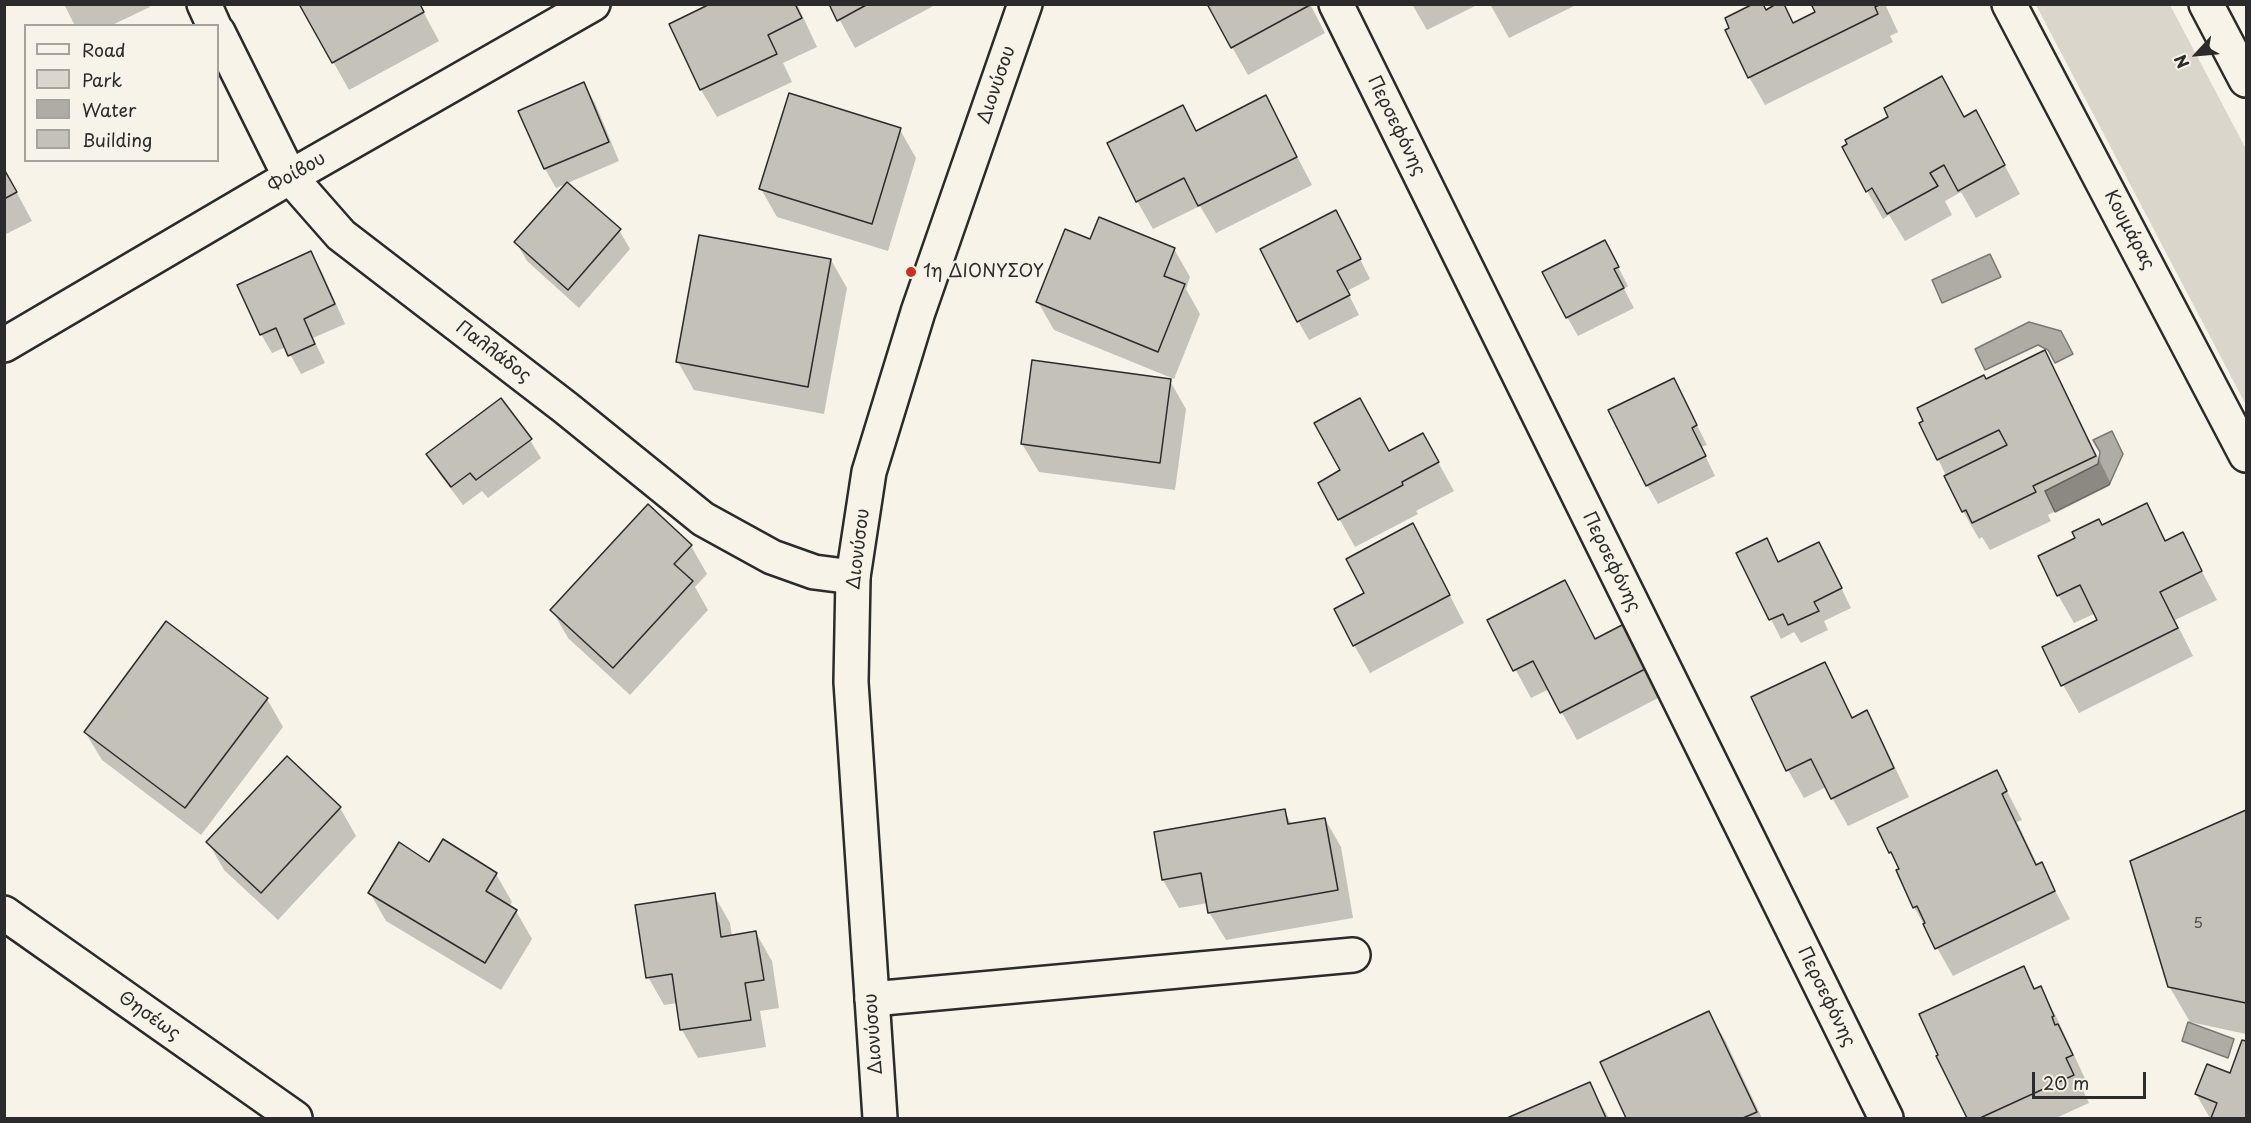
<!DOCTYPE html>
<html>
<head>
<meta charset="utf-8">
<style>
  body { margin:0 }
  #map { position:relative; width:2251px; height:1123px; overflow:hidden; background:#f7f3e8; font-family:"Playpen Sans",sans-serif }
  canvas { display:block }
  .frame { position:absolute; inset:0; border:6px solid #2b2b2b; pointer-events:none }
  .legend { position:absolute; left:24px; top:24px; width:195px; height:138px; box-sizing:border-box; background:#f7f3e8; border:2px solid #a5a39c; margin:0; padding:8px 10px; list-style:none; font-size:18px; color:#2b2b2b }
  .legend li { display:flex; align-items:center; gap:12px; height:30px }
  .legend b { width:30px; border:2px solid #a5a39c }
  .north { position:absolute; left:2167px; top:24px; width:60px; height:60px; -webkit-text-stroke:4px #f7f3e8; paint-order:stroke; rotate:244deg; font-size:16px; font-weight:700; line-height:24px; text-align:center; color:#2b2b2b }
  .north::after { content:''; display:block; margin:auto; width:21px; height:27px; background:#2b2b2b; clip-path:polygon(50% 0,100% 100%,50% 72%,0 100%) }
  .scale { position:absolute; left:2032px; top:1072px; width:114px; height:27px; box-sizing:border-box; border:3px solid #2b2b2b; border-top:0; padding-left:8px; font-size:18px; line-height:21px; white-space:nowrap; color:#2b2b2b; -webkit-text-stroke:4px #f7f3e8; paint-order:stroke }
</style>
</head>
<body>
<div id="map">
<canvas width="2251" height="1123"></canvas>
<div class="frame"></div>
<ul class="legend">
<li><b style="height:8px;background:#f7f3e8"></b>Road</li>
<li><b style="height:16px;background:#dad6cc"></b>Park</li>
<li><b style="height:16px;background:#afaca4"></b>Water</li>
<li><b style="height:16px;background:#c4c1b9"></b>Building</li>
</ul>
<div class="north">N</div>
<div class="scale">20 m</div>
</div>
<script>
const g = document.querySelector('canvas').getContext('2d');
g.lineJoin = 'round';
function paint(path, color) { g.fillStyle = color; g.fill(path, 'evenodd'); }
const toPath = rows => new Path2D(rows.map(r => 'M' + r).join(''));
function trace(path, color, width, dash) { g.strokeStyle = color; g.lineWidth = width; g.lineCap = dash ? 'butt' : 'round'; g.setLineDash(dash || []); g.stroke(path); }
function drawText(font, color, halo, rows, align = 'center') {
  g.font = font + ' "Playpen Sans",sans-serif'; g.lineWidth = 4.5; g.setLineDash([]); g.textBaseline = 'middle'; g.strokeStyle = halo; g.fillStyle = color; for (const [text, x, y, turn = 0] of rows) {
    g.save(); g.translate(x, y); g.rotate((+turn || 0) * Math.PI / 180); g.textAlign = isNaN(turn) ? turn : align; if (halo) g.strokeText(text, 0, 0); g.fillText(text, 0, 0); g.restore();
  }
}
paint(toPath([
  [2036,5,2170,5,2246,149,2246,405]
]), '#dad6cc');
const water = toPath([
  [1990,254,2001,277,1942,303,1932,280,1990,254],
  [2029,322,2061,331,2073,354,2055,363,2048,350,2038,345,1985,370,1975,349,2029,322],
  [2112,431,2123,454,2109,485,2055,512,2045,491,2098,464,2100,452,2093,440,2112,431],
  [2188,1022,2234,1039,2228,1058,2182,1041,2188,1022]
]);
paint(water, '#afaca4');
trace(water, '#7a7874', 1.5);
paint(toPath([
  [64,4,149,4,150,7,110,26,75,26],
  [301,4,419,4,439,41,349,90],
  [713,4,797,4,817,47,783,63,792,82,717,117,701,90,671,25],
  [831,4,937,4,855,48],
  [1310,4,1325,33,1248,75,1232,47],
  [1412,4,1479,4,1427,30],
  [1490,4,1573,4,1574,6,1509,38],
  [1783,4,1794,24,1817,13,1813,4,1885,4,1898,32,1890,36,1893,42,1765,105,1749,77,1766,11],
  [584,84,595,103,619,161,556,188,545,169,520,111],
  [1266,97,1312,185,1216,233,1200,206,1153,229,1137,201,1183,107,1197,132],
  [1964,118,1991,140,2020,194,1976,218,1961,192,1945,201,1952,215,1905,241,1889,215,1883,219,1867,191],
  [900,130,916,158,888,251,777,217,761,189],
  [4,169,32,221,4,235],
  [619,230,630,249,579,308,527,261,516,242],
  [1346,231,1370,279,1347,291,1359,315,1309,340,1298,321],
  [1174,249,1190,277,1186,289,1200,314,1174,379,1054,330,1038,302],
  [311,253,322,272,345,324,313,338,325,363,301,374,286,347,272,353,261,334],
  [831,260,847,288,824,414,694,390,678,362],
  [1615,261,1628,286,1624,289,1634,308,1578,336,1567,317],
  [2044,352,2060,380,2111,484,2048,515,2051,521,1990,550,1982,537,1979,539,1963,511,1938,459,1985,381],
  [1674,380,1707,445,1701,447,1715,476,1658,504,1647,485],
  [1170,381,1186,409,1175,490,1039,472,1022,444],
  [1423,435,1454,491,1416,511,1418,514,1355,547,1320,484,1389,453],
  [530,440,541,458,488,498,482,491,463,505,439,473,428,454],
  [2146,505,2167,542,2182,534,2217,600,2175,620,2193,656,2079,713,2063,685,2099,620,2096,613,2074,623,2058,595,2102,527],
  [1766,540,1779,563,1829,563,1851,608,1824,621,1828,630,1801,643,1794,632,1781,639,1738,554],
  [691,546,707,574,695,587,708,610,630,695,568,638,552,610],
  [1428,553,1464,623,1370,673,1354,645,1366,593],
  [1564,582,1596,640,1624,626,1662,696,1577,740,1549,689,1531,698,1489,621],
  [1824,664,1853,719,1866,712,1882,740,1909,797,1848,826,1826,787,1804,798,1788,770],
  [267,699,283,727,201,835,102,760,85,732],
  [287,758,340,808,356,836,278,920,224,870,208,842],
  [1997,772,2022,820,2017,822,2038,866,2041,864,2070,919,1953,976,1914,907,1900,870,1890,852],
  [1284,811,1292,825,1325,819,1341,847,1353,918,1226,940,1209,912,1208,903,1179,908,1163,880,1156,833],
  [2246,812,2246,1034,2190,1022,2169,986,2131,862],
  [430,864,496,874,512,902,509,907,516,911,532,939,501,990,386,921,370,893],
  [714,895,730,923,732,937,756,933,772,961,779,1008,760,1011,766,1047,698,1058,682,1030,678,1003,664,1005,648,977],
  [2023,968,2036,990,2040,988,2056,1016,2087,1083,2081,1086,2089,1103,2056,1118,1969,1118,1938,1057],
  [1709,1013,1725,1040,1762,1118,1628,1118,1602,1063],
  [2243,1041,2246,1043,2246,1118,2210,1118,2196,1094,2231,1075],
  [1589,1084,1609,1118,1511,1118]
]), '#0003');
const building = toPath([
  [299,4,420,4,424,12,332,63,299,4],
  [710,4,795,4,802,18,768,35,777,54,700,90,669,24,710,4],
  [829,4,868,4,837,21,829,4],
  [1207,4,1310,4,1310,5,1231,48,1207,4],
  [1753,4,1763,4,1766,10,1776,4,1784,4,1793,23,1815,12,1811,4,1881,4,1875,7,1878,14,1748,78,1725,30,1729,28,1725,18,1753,4],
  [1942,76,1964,117,1976,110,2005,165,1958,191,1944,165,1930,173,1938,186,1887,214,1872,188,1866,192,1842,147,1847,144,1845,140,1888,117,1884,108,1942,76],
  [584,82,609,142,544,169,518,111,584,82],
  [789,93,901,128,872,224,759,189,789,93],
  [1266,95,1297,157,1198,206,1184,178,1136,202,1107,143,1183,105,1196,131,1266,95],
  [4,169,17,192,4,199,4,169],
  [567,182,621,229,568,290,514,242,567,182],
  [1336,210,1361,259,1337,271,1350,295,1297,322,1260,249,1336,210],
  [1099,217,1175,248,1164,276,1185,284,1158,352,1036,302,1065,229,1090,239,1099,217],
  [699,235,831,259,808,387,676,362,699,235],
  [1605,240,1619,267,1614,269,1624,288,1566,318,1542,272,1605,240],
  [311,251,335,304,304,319,315,344,288,356,276,328,260,335,237,285,311,251],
  [2045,350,2096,456,2033,486,2036,492,1972,523,1966,510,1962,512,1944,476,2007,445,1999,430,1937,460,1919,423,1923,421,1917,408,1984,375,1986,379,2045,350],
  [1032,360,1171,379,1160,463,1021,444,1032,360],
  [1674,378,1697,425,1692,428,1706,456,1646,486,1608,410,1674,378],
  [501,398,532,439,476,480,470,473,451,487,426,454,501,398],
  [1360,398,1389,451,1423,433,1439,462,1402,482,1403,485,1338,520,1318,483,1340,470,1314,423,1360,398],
  [2147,503,2165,541,2183,532,2202,571,2160,592,2178,628,2061,686,2042,647,2097,620,2080,585,2057,596,2038,556,2075,538,2072,532,2099,519,2102,525,2147,503],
  [648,504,692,545,674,564,693,581,613,668,550,610,648,504],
  [1413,523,1450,595,1353,646,1334,609,1364,593,1346,559,1413,523],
  [1767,538,1778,562,1819,542,1842,588,1814,602,1819,611,1788,625,1783,614,1769,620,1736,553,1767,538],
  [1565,580,1595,639,1624,624,1647,668,1560,713,1533,661,1513,671,1487,620,1565,580],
  [166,621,268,698,185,808,84,732,166,621],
  [1825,662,1852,718,1867,710,1894,768,1831,799,1811,759,1786,771,1751,697,1825,662],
  [287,756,341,807,261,893,206,842,287,756],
  [1997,770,2007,791,2002,794,2036,865,2042,862,2055,891,1935,949,1923,924,1925,923,1917,906,1913,908,1896,870,1899,869,1891,852,1889,853,1877,828,1997,770],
  [1285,809,1288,824,1325,818,1338,890,1208,913,1201,873,1162,880,1154,832,1285,809],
  [2246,810,2246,1003,2168,987,2130,861,2246,810],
  [443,839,497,873,486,891,517,910,485,963,368,893,399,842,429,862,443,839],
  [715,893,721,937,756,931,764,980,745,983,751,1020,680,1030,672,974,646,978,635,905,715,893],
  [2024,966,2034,989,2041,986,2054,1016,2052,1017,2055,1025,2058,1024,2073,1055,2066,1058,2074,1075,1980,1118,1967,1118,1936,1056,1938,1055,1919,1014,2024,966],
  [1709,1011,1757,1112,1743,1118,1626,1118,1600,1062,1709,1011],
  [2242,1040,2246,1041,2246,1118,2211,1118,2217,1103,2195,1094,2207,1064,2230,1073,2242,1040],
  [1590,1082,1606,1118,1507,1118,1590,1082]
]);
paint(building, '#c4c1b9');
trace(building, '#2b2b2b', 1.5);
const street = toPath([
  [204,4,214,26],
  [1336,4,1886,1118],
  [2009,4,2246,455],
  [2206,4,2246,80],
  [218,32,290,177,341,235,566,408,703,519,772,557,814,572,853,577],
  [4,345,290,177,593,4],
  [872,999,1353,955]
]);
const secondary = toPath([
  [880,1118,851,682,853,577,869,472,918,312,1025,4]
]);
const primary = toPath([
  [4,913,295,1118]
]);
trace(street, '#2b2b2b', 38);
trace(secondary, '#2b2b2b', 38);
trace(primary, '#2b2b2b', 38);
trace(street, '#f7f3e8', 33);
trace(secondary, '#f7f3e8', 33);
trace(primary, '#f7f3e8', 33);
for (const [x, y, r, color] of [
  [911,272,6,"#c8321e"]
]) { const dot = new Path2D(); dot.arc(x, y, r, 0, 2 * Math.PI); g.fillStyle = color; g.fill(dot); trace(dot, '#f7f3e8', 2); }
drawText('15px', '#51504e', null, [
  ["5",2198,924]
]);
drawText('18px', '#2b2b2b', '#f7f3e8', [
  ["Διονύσου",997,85,-71],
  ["Περσεφόνης",1396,126,64],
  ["Φοίβου",297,173,-30],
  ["Κουμάρας",2129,230,62],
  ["Παλλάδος",493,352,37],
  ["Διονύσου",859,549,-83],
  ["Περσεφόνης",1611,562,64],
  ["Περσεφόνης",1826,997,64],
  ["Θησέως",149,1016,35],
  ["Διονύσου",874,1034,-94]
]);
drawText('18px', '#2b2b2b', '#f7f3e8', [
  ["1η ΔΙΟΝΥΣΟΥ",923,272]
], 'left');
</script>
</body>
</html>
